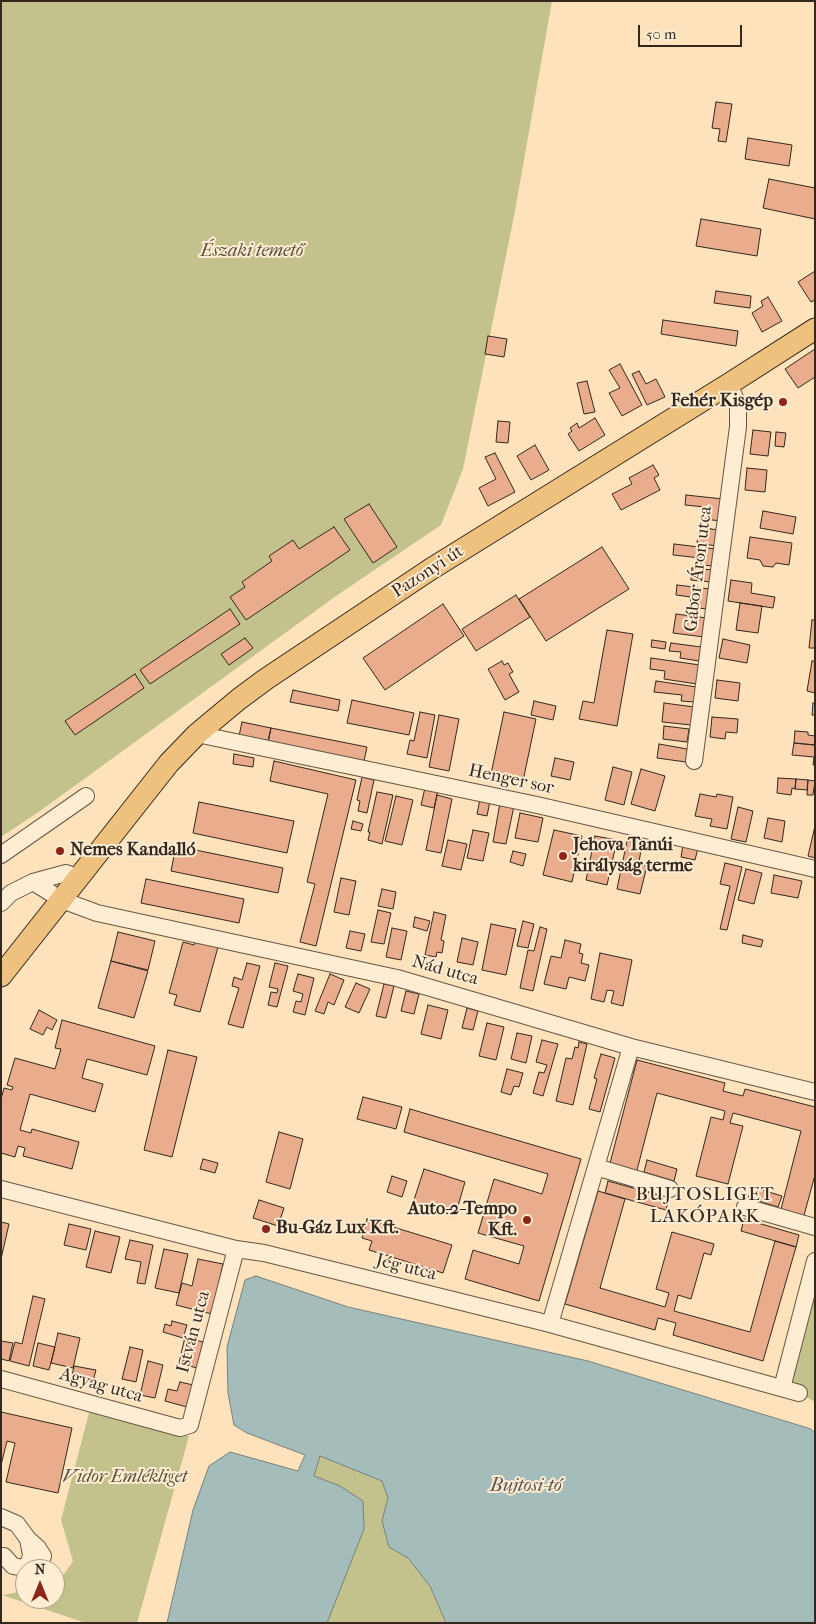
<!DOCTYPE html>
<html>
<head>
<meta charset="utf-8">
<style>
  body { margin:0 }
  #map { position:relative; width:816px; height:1624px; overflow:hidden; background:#fde2bb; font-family:"IM FELL French Canon",serif }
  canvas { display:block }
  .frame { position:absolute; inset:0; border:2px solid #34271e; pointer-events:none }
  .north { position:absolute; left:15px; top:1559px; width:50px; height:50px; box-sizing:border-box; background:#feecd3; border:1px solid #ad9d8b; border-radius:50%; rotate:0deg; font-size:14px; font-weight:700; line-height:20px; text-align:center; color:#34271e }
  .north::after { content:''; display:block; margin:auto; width:18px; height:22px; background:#8f2418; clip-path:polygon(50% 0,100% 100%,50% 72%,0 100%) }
  .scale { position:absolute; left:638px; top:25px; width:104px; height:22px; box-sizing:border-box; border:2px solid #34271e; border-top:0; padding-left:6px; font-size:15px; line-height:18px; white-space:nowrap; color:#34271e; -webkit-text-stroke:4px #feecd3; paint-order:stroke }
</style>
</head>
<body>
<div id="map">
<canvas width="816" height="1624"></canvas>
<div class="frame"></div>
<div class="north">N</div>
<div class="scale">50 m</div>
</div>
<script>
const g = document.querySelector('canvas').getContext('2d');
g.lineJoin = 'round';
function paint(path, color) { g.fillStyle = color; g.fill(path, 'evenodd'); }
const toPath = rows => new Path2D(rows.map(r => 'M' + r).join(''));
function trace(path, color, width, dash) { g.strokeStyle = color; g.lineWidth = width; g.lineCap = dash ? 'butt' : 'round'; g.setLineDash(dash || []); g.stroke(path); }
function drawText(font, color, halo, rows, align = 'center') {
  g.font = font + ' "IM FELL French Canon",serif'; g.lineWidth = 4; g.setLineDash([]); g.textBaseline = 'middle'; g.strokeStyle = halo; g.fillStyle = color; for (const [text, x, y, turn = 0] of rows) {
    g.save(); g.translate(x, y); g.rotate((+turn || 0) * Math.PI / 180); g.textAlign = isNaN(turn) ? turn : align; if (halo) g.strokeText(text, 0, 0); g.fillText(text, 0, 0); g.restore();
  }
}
paint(toPath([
  [1,1,552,1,515,211,463,469,441,525,336,596,40,811,1,837],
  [815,1261,815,1402,799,1393,782,1388],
  [90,1409,189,1436,137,1623,86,1623,2,1595,25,1591,25,1599,55,1599,55,1582,60,1580,73,1561,61,1520],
  [320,1456,382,1480,388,1498,382,1521,389,1547,408,1558,430,1586,446,1623,327,1623,343,1580,313,1476]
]), '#c3c28d');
const water = toPath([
  [256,1276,348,1307,588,1361,811,1429,815,1433,815,1623,446,1623,430,1586,408,1558,389,1547,382,1521,388,1498,382,1481,320,1456,314,1476,340,1486,363,1501,364,1529,327,1623,167,1623,193,1510,209,1466,230,1452,298,1471,305,1455,247,1433,234,1425,228,1393,227,1347,245,1280,256,1276]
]);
paint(water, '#a4bcba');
trace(water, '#77807c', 1);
const building = toPath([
  [716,102,732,104,726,142,718,141,720,129,712,128,716,102],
  [748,138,792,145,789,166,745,159,748,138],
  [769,179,815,188,815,219,763,208,769,179],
  [701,219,761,229,757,256,696,246,701,219],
  [815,271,815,300,811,302,798,282,815,271],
  [716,291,751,296,750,308,714,303,716,291],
  [768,297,782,321,762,332,752,313,763,306,761,301,768,297],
  [663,320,738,331,736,346,661,334,663,320],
  [488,336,507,339,504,357,485,354,488,336],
  [815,349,815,377,798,388,785,369,815,349],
  [620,364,642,405,622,416,609,393,620,388,609,370,620,364],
  [639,371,646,384,656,379,665,397,647,405,632,374,639,371],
  [587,381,595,412,584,414,577,383,587,381],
  [595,418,605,435,579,451,568,434,572,431,570,428,577,423,579,428,595,418],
  [498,421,510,422,508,443,496,442,498,421],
  [753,430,771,432,768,456,750,454,753,430],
  [776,432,786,433,784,447,775,446,776,432],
  [535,445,549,470,531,480,517,456,535,445],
  [495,453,515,492,488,506,479,488,496,479,485,457,495,453],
  [653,465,659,475,654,478,660,490,621,510,612,494,632,484,629,478,653,465],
  [747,468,767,470,765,492,745,490,747,468],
  [686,495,723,499,721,521,704,519,705,507,685,505,686,495],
  [369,504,397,547,373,563,344,519,369,504],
  [763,511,796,517,793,534,760,528,763,511],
  [334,527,350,550,246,620,230,597,245,587,242,582,272,561,269,556,293,540,299,549,334,527],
  [699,527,718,530,717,546,697,543,699,527],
  [750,537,792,543,789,565,776,563,773,567,763,566,760,560,747,558,750,537],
  [674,544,716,549,714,566,701,565,701,558,673,555,674,544],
  [602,547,629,589,546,641,519,599,602,547],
  [692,568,713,570,712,582,691,580,692,568],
  [731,580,752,583,751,593,775,597,773,608,728,601,731,580],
  [677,585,710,589,707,609,690,607,691,597,676,595,677,585],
  [516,595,530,617,476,651,462,629,516,595],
  [740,603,762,606,758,633,736,630,740,603],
  [443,604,464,636,385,690,363,658,443,604],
  [230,609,240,624,150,684,140,670,230,609],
  [676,614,707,618,704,637,673,633,676,614],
  [812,620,815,620,815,648,809,648,812,620],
  [607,630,633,634,617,726,579,719,583,701,594,703,607,630],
  [245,638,253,648,229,665,221,654,245,638],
  [723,639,750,645,747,663,719,658,723,639],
  [652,640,666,642,665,649,651,647,652,640],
  [671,643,701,647,699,661,680,658,681,652,669,651,671,643],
  [651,658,700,665,697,684,664,679,665,671,650,669,651,658],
  [502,661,504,665,508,663,513,672,509,674,519,692,505,700,488,669,502,661],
  [812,661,815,661,815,693,807,691,812,661],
  [135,674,144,688,75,735,65,721,135,674],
  [717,680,740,683,738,701,715,698,717,680],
  [656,681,697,687,695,702,681,701,682,695,654,692,656,681],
  [293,690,340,700,338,711,290,702,293,690],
  [352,700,414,713,409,735,347,723,352,700],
  [534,701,556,706,553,720,531,715,534,701],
  [664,703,694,707,692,725,662,722,664,703],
  [813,703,815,704,815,715,812,715,813,703],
  [420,712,435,715,427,758,407,754,410,740,414,741,420,712],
  [504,712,536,719,523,781,491,774,504,712],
  [439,715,459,719,449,771,429,767,439,715],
  [712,717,738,719,737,733,726,732,725,739,710,737,712,717],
  [242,722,271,728,268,742,239,736,242,722],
  [664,726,689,729,687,742,663,739,664,726],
  [271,728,367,747,364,761,268,742,271,728],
  [795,731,808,732,808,735,815,736,815,745,794,743,795,731],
  [794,743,815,745,815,765,813,765,814,757,792,755,794,743],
  [659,744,687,749,686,762,657,758,659,744],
  [234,754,254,758,253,767,233,764,234,754],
  [555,758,574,762,570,780,551,776,555,758],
  [274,761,356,780,316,946,300,942,315,884,307,882,328,794,270,781,274,761],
  [613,767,632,772,624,805,605,800,613,767],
  [641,769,665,776,655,811,631,804,641,769],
  [362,777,374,780,367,813,358,811,360,801,357,800,362,777],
  [778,778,796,779,795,789,792,788,791,795,777,793,778,778],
  [796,779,808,780,807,790,795,789,796,779],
  [808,780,815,781,813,795,807,795,808,780],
  [425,788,438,790,434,808,421,805,425,788],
  [377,792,393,795,382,844,368,840,370,832,368,832,377,792],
  [700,794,716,797,717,794,733,797,727,829,710,826,712,819,695,816,700,794],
  [437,795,452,799,441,853,426,850,437,795],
  [396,796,413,800,402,845,385,841,396,796],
  [480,799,490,801,487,816,477,814,480,799],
  [199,802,294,821,287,853,193,833,199,802],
  [500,803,514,806,506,844,493,842,500,803],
  [738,807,753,811,746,842,731,839,738,807],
  [520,813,543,818,538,842,515,838,520,813],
  [768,818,785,821,782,842,764,838,768,818],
  [353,821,363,824,361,831,351,829,353,821],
  [815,826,815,858,808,856,815,826],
  [473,830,489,833,483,861,467,858,473,830],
  [554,830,582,836,572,882,543,875,554,830],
  [595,836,617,840,607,885,586,880,595,836],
  [448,840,467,844,461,870,442,866,448,840],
  [627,841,642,844,639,862,640,862,640,865,647,866,640,894,617,889,627,841],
  [683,845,698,848,695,860,681,857,683,845],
  [176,846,283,868,278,893,171,871,176,846],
  [513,851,526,854,523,866,510,862,513,851],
  [725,863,742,867,727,930,720,929,730,886,720,884,725,863],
  [746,869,762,873,754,904,738,900,746,869],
  [774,875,802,881,798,898,771,893,774,875],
  [341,878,356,881,349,915,334,912,341,878],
  [146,879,244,899,239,923,141,903,146,879],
  [382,889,396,892,393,909,378,906,382,889],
  [378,910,391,913,384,944,371,942,378,910],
  [434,912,446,915,441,940,444,941,442,953,437,952,436,957,425,955,434,912],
  [415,917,430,921,427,931,413,927,415,917],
  [523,921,534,924,528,948,517,946,523,921],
  [491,924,516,929,506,975,482,970,491,924],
  [540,927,547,929,533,991,520,988,528,950,534,951,540,927],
  [392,928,407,931,401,960,386,957,392,928],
  [350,931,365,934,361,951,346,948,350,931],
  [118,932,155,941,148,970,111,961,118,932],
  [743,935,763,940,761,947,742,943,743,935],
  [462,938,478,942,473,965,457,962,462,938],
  [565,940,581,944,579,953,583,954,581,963,589,965,585,981,569,977,566,989,544,984,551,956,561,958,565,940],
  [195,941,218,947,200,1012,174,1005,177,995,169,993,183,942,194,945,195,941],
  [600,953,632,960,623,1006,611,1003,614,991,607,990,604,1002,591,999,600,953],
  [111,961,148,971,134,1018,98,1008,111,961],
  [247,963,260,966,243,1028,228,1024,239,988,232,986,234,977,242,980,247,963],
  [275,963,288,966,277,1007,268,1005,271,992,277,993,278,989,269,987,275,963],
  [298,974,314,978,305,1015,293,1012,296,1001,301,1002,303,994,293,991,298,974],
  [330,974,344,980,334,1005,328,1002,324,1014,315,1011,330,974],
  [356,983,370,989,359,1013,345,1007,356,983],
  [384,984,394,986,386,1018,376,1016,384,984],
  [406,991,419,994,414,1014,401,1011,406,991],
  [428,1005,448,1010,441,1039,421,1034,428,1005],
  [467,1008,478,1011,473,1030,462,1028,467,1008],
  [39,1010,57,1020,52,1030,47,1027,43,1035,30,1029,39,1010],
  [62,1020,155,1046,147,1075,87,1059,82,1078,103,1084,95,1112,30,1094,20,1130,31,1133,32,1129,79,1142,72,1169,23,1156,25,1148,18,1146,15,1157,1,1153,1,1099,4,1088,12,1090,13,1087,7,1085,15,1058,55,1069,61,1049,55,1048,62,1020],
  [487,1023,504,1027,496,1060,479,1056,487,1023],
  [517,1033,532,1036,526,1063,511,1059,517,1033],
  [542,1040,558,1044,543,1096,533,1093,539,1072,544,1073,547,1065,536,1062,542,1040],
  [579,1042,587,1044,573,1105,556,1101,566,1058,572,1059,575,1047,578,1048,579,1042],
  [168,1050,197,1057,172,1157,144,1150,168,1050],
  [601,1054,615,1058,600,1112,589,1109,597,1079,594,1078,601,1054],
  [637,1060,725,1083,723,1091,743,1096,745,1089,815,1107,815,1175,803,1219,780,1213,801,1131,733,1113,730,1123,743,1126,728,1184,696,1176,711,1117,723,1120,725,1111,657,1093,636,1174,609,1167,637,1060],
  [507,1069,523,1073,519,1087,514,1086,511,1095,501,1092,507,1069],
  [363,1097,402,1107,396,1129,357,1119,363,1097],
  [410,1109,581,1159,539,1301,465,1279,473,1250,519,1264,524,1246,478,1233,494,1179,542,1194,548,1174,404,1132,410,1109],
  [279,1132,303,1139,290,1189,266,1182,279,1132],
  [203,1159,218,1163,215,1173,200,1169,203,1159],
  [647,1160,677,1169,674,1181,644,1172,647,1160],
  [424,1169,465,1182,455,1216,413,1203,424,1169],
  [392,1176,407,1181,402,1197,387,1192,392,1176],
  [608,1181,669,1198,666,1210,605,1193,608,1181],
  [752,1187,782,1196,778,1207,748,1198,752,1187],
  [598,1191,625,1199,600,1288,665,1307,669,1293,656,1289,672,1232,714,1244,711,1255,704,1253,691,1299,678,1295,674,1311,750,1332,775,1241,796,1247,763,1361,673,1335,676,1323,658,1318,655,1330,565,1304,598,1191],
  [259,1200,284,1208,278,1226,253,1218,259,1200],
  [367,1219,452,1245,443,1273,369,1250,372,1241,362,1238,367,1219],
  [744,1219,799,1235,796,1247,741,1231,744,1219],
  [1,1222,9,1224,1,1259,1,1222],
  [69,1224,91,1229,86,1250,64,1245,69,1224],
  [95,1231,120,1237,111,1273,86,1267,95,1231],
  [130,1240,153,1245,145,1284,137,1283,141,1262,125,1259,130,1240],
  [164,1249,188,1254,179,1293,155,1288,164,1249],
  [198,1259,223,1264,212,1314,176,1305,182,1283,192,1286,198,1259],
  [33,1296,45,1299,29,1366,10,1361,15,1342,22,1344,33,1296],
  [172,1321,187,1325,183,1338,163,1332,165,1324,171,1326,172,1321],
  [58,1333,80,1338,73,1368,51,1363,58,1333],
  [185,1337,203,1342,197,1368,179,1363,185,1337],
  [1,1341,13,1343,9,1361,1,1359,1,1341],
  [38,1343,55,1347,49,1370,33,1366,38,1343],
  [130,1347,143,1350,136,1382,122,1379,130,1347],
  [148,1361,163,1365,155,1398,140,1395,148,1361],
  [74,1366,96,1370,93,1381,72,1376,74,1366],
  [180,1382,193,1385,187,1407,165,1401,168,1389,177,1391,180,1382],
  [1,1412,72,1428,58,1493,6,1482,15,1443,7,1441,1,1465,1,1412]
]);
paint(building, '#e9ad8d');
trace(building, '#34271e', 1);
const minor = toPath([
  [197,734,537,805,815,869],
  [694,761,738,427,738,405,729,384],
  [1,855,86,796],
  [33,882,62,900,97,913,397,978,631,1047,815,1092],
  [1,903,11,893,33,882,66,873,72,875,77,880],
  [596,1167,670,1189],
  [1,1189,236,1249,264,1253,550,1324,799,1393],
  [745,1207,815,1227],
  [550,1324,631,1047],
  [1,1379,180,1428,190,1425,236,1249],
  [782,1388,815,1261],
  [1,1517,17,1524,28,1539,31,1555,29,1562,24,1568,13,1566,4,1556,1,1556],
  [28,1539,38,1548,43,1556,41,1564,37,1569]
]);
const major = toPath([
  [1,976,169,763,197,734,239,699,266,679,431,569,729,384,815,329]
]);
trace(minor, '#665645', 18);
trace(major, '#34271e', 23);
trace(minor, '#feecd3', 16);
trace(major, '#eec17e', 21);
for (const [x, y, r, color] of [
  [783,402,5,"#8f2418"],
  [60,851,5,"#8f2418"],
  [563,856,5,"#8f2418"],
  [527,1220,5,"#8f2418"],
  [266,1229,5,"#8f2418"]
]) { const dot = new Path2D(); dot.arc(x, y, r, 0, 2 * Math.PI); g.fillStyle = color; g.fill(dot); trace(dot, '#feecd3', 2); }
drawText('italic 18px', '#584e3a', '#feecd3', [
  ["Északi temető",252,252],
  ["Vidor Emlékliget",125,1478]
]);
drawText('bold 18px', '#34271e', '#feecd3', [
  ["Fehér Kisgép",773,402,"right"],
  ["Jehova Tanúi",573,846],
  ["királyság terme",573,867],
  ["Nemes Kandalló",70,851],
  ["Auto-2-Tempo",517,1210,"right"],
  ["Kft.",517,1231,"right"],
  ["Bu-Gáz Lux Kft.",276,1229]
], 'left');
drawText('18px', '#34271e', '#feecd3', [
  ["Gábor Áron utca",699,569,-83],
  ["Pazonyi út",428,572,-33],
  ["Henger sor",511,780,12],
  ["Nád utca",445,971,16],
  ["Jég utca",406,1268,14],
  ["István utca",194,1332,-75],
  ["Agyag utca",101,1386,16]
]);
g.letterSpacing = '1px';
drawText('19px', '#34271e', '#feecd3', [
  ["BUJTOSLIGET",705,1195],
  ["LAKÓPARK",705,1217]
]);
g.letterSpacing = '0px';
drawText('italic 19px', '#56544d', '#feecd3', [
  ["Bujtosi-tó",526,1486]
]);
</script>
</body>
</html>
